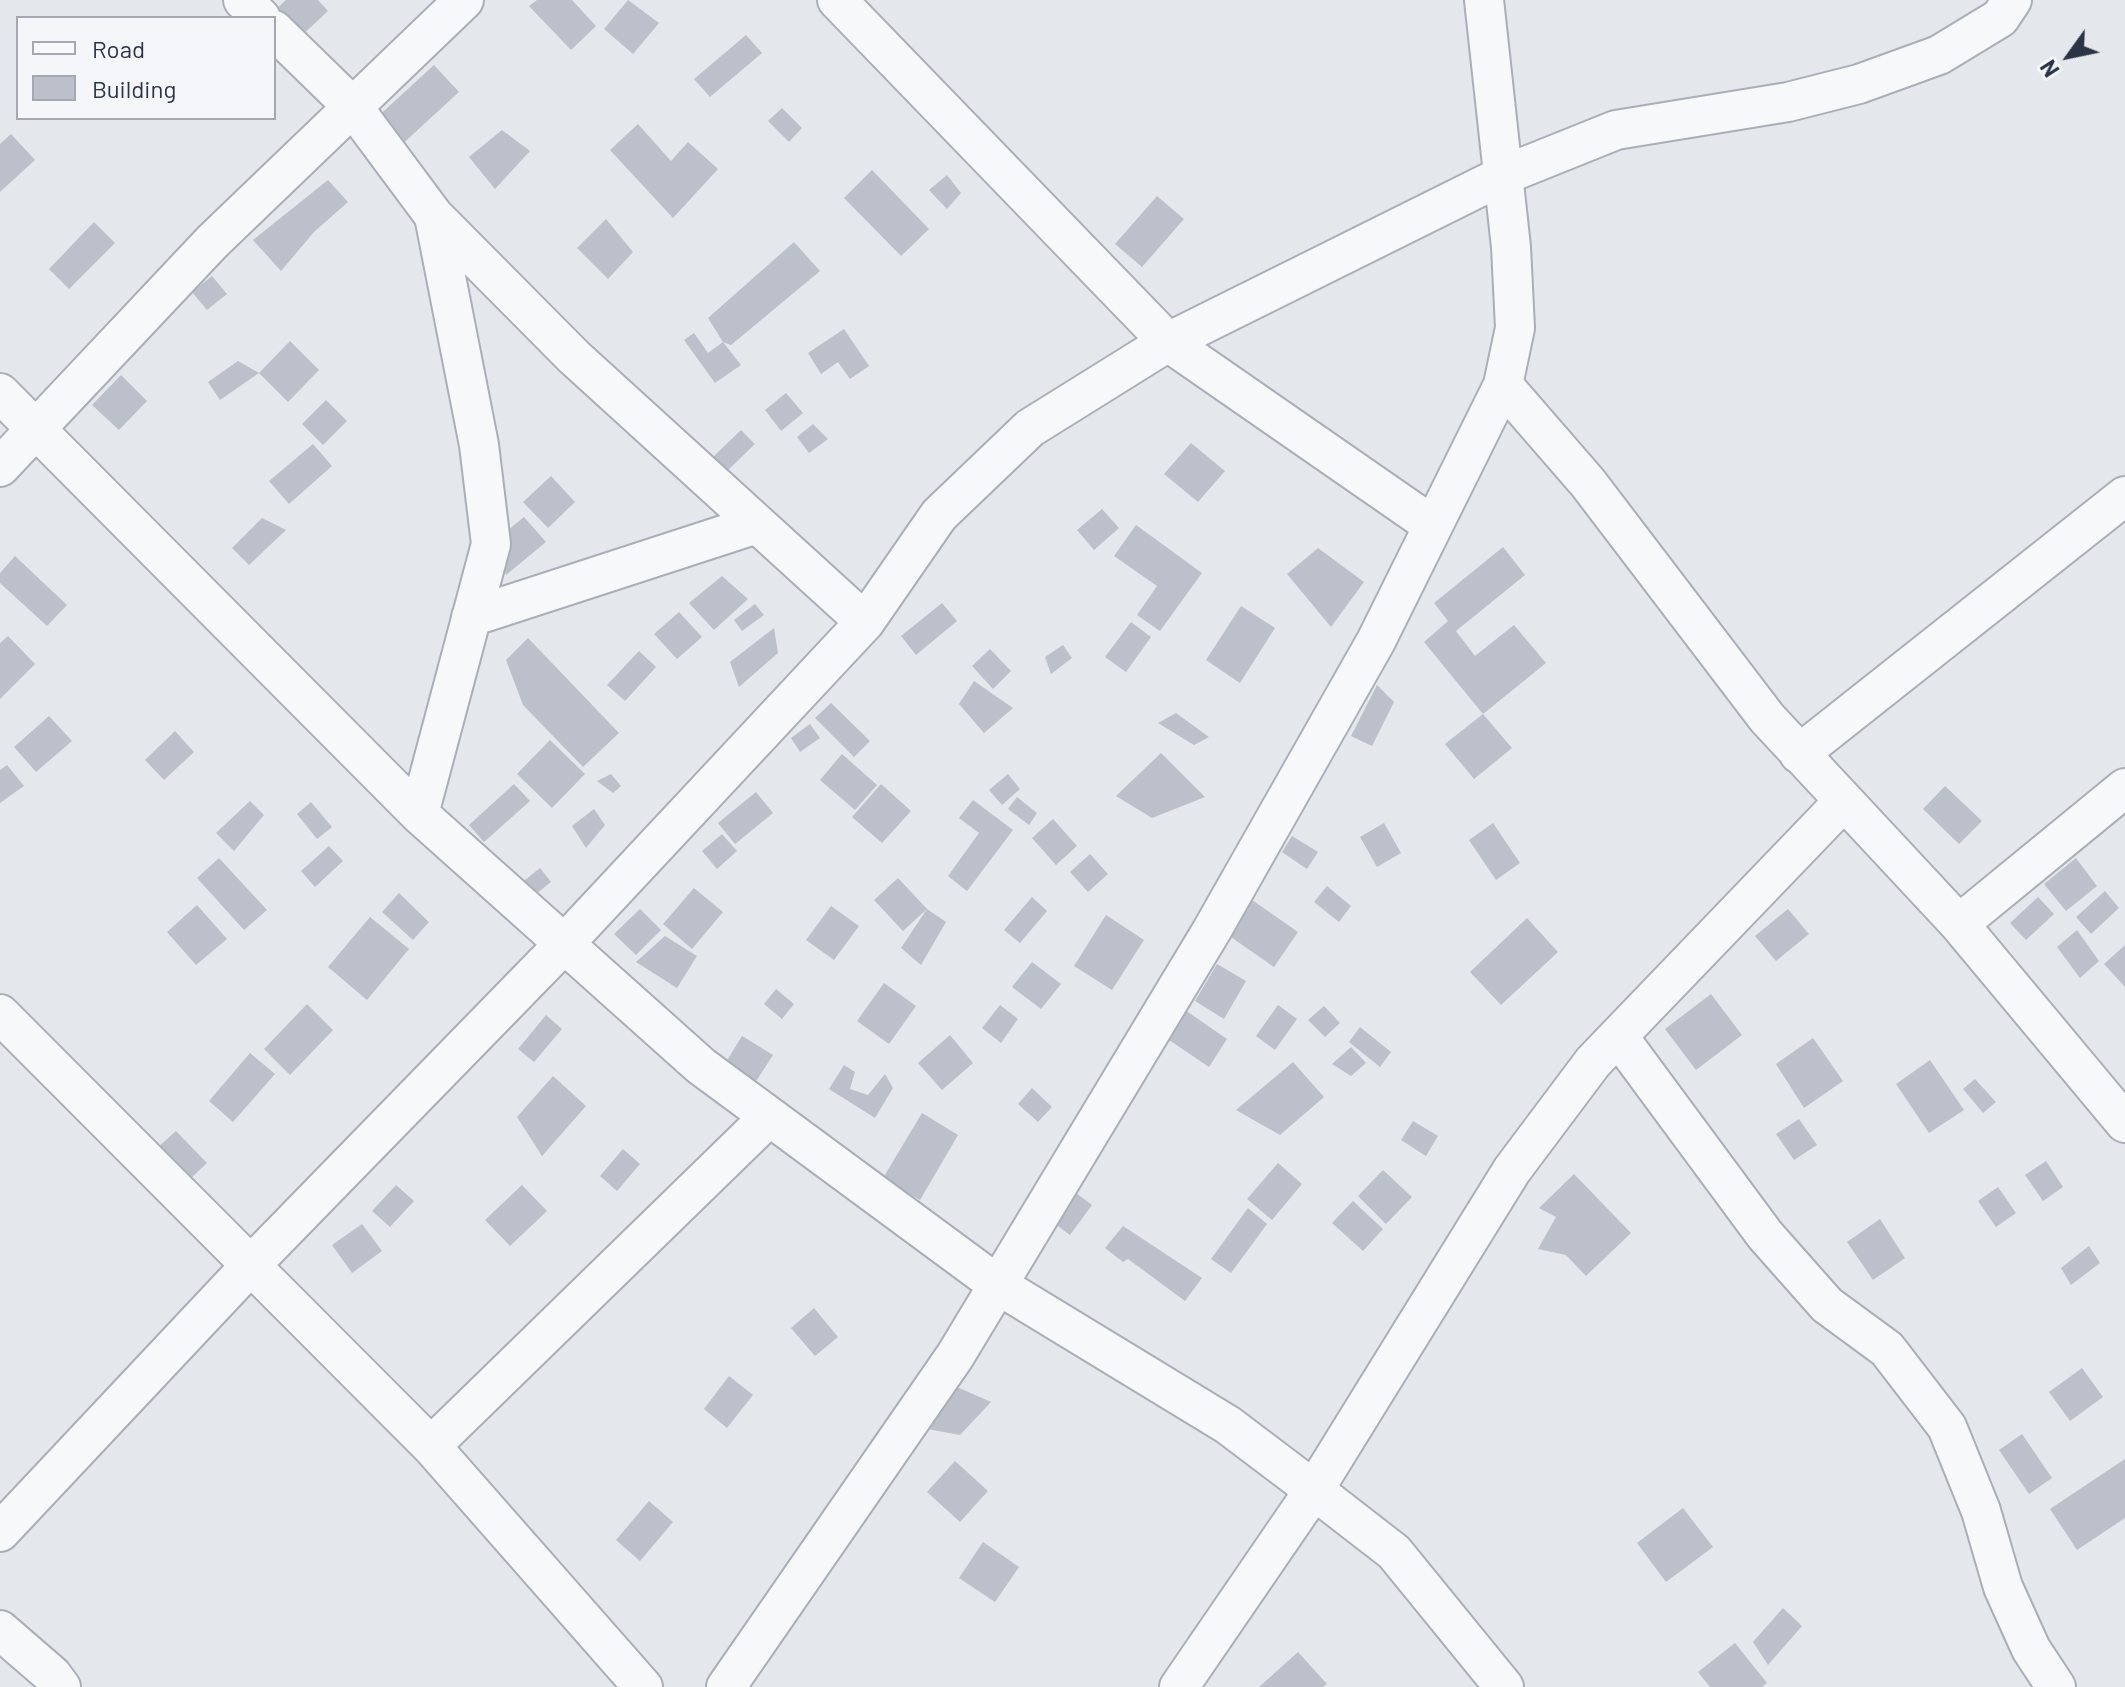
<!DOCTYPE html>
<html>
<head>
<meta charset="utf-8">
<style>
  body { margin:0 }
  #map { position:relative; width:2125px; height:1687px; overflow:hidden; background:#e4e7ec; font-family:Barlow,sans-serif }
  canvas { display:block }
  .legend { position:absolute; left:16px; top:16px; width:260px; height:104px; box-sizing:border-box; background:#f4f6f9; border:2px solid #a4a8b1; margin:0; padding:10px 14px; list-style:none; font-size:24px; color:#2b3445 }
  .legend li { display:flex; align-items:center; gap:16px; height:40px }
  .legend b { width:40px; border:2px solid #a4a8b1 }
  .north { position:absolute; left:2029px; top:16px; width:80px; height:80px; -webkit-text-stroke:6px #f4f6f9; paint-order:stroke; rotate:237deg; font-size:22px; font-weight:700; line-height:32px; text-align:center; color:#2b3445 }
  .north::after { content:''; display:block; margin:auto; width:28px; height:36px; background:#2b3445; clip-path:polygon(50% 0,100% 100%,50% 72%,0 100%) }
</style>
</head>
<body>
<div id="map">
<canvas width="2125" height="1687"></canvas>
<ul class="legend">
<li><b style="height:10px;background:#f7f8fa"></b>Road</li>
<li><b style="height:22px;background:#bbc0ca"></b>Building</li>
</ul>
<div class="north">N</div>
</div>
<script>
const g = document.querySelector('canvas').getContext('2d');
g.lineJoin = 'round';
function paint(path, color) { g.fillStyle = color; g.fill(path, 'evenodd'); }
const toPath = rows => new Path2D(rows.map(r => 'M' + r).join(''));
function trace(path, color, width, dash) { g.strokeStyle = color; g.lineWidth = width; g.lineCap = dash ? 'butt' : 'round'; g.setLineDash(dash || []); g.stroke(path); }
paint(toPath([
  [286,0,318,0,328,11,298,39,273,12],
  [537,0,572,0,596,26,571,50,529,6],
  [628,0,659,23,633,54,604,29],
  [746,35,762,53,710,97,694,79],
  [434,65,459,92,398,148,373,121],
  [782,108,802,128,789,142,768,121],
  [638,124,671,161,688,142,718,169,673,218,610,150],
  [502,130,530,151,495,189,469,157],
  [11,134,35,160,0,192,0,144],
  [872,170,929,229,901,256,844,198],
  [947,175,961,193,947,209,929,190],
  [328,180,348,202,314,232,281,271,253,240],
  [1157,196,1184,219,1142,267,1115,244],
  [606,219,633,252,608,279,577,248],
  [94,222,115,243,69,289,49,269],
  [794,242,820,271,731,345,723,342,708,318],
  [212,276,227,294,207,310,192,292],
  [844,329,869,366,850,379,838,362,821,374,808,353],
  [694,333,708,353,723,342,741,365,715,383,684,340],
  [290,341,319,370,288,402,259,373],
  [238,361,259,373,220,400,208,382],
  [121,375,147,401,119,430,92,405],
  [786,393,803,413,781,431,765,410],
  [326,400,347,421,323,445,302,424],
  [813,424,828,439,809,453,797,437],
  [741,430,755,444,724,474,711,459],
  [1191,443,1225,471,1198,502,1164,474],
  [313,444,332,466,289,504,269,481],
  [551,476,575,502,548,528,523,502],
  [1102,509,1119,528,1094,550,1077,530],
  [524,517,546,542,506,575,498,552,491,544],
  [262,518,286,530,249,565,232,548],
  [1136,525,1202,573,1160,631,1137,615,1157,586,1114,556],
  [1503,547,1525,575,1456,631,1475,656,1514,625,1546,663,1483,714,1424,642,1448,621,1434,603],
  [1318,548,1364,582,1331,627,1287,574],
  [15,556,67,605,47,626,0,583,0,573],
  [722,576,748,599,714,630,689,603],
  [942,603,957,621,916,655,901,636],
  [755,604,764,615,742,631,734,620],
  [1241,606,1275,628,1240,683,1206,660],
  [679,612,702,637,677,659,654,634],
  [1131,622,1151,637,1126,672,1105,657],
  [774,628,778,653,739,687,730,662],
  [8,636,35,664,0,699,0,643],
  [528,638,619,733,583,767,523,705,506,660],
  [1063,645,1072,658,1051,674,1045,657],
  [990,649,1011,671,993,689,972,666],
  [639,651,656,667,625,701,607,685],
  [974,681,1013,708,984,733,959,704],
  [1377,685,1394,702,1372,746,1351,736],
  [831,703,870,741,854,757,815,718],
  [1176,713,1209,737,1194,745,1158,723],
  [1483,714,1512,748,1474,779,1445,744],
  [49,716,72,741,36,772,14,747],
  [810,724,820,738,800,752,791,738],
  [175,731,194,752,164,780,145,760],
  [550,740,585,774,552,808,517,774],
  [1161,753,1205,797,1152,818,1116,796],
  [842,754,877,785,855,810,820,780],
  [7,765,24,786,0,803,0,770],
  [611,774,621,786,613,793,597,781],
  [1008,774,1020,789,1002,805,989,790],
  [514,784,530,801,484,842,469,825],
  [881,784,911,811,882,843,852,817],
  [1945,786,1982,821,1959,844,1923,809],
  [756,792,773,813,735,844,718,823],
  [1017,797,1037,813,1029,825,1008,809],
  [973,800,1013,830,967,891,948,876,979,833,959,818],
  [250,801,264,815,234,851,216,833],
  [311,802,332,827,317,839,297,814],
  [594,809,605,825,586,848,572,826],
  [1053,819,1077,846,1056,865,1032,838],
  [1384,823,1401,853,1377,867,1360,837],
  [1493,823,1520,863,1496,880,1469,840],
  [722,834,737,851,717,869,702,851],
  [1292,836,1318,852,1307,869,1282,852],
  [329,846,343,861,315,887,301,871],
  [1090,854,1108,874,1088,892,1070,872],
  [219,858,267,910,244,930,197,878],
  [2076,858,2097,886,2066,911,2044,884],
  [540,868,551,882,526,902,515,888],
  [898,878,927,909,903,931,874,900],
  [1327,886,1351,906,1339,922,1314,902],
  [694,888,723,912,692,949,663,924],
  [2105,891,2119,908,2091,934,2076,917],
  [399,893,429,922,413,940,382,912],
  [1032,897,1047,911,1020,943,1004,930],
  [2038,897,2054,914,2026,940,2010,923],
  [1252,900,1298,932,1274,967,1228,935],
  [197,905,227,939,196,965,167,932],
  [831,906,859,926,834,960,806,940],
  [640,909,661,930,636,955,614,934],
  [927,909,946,922,921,965,901,948],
  [1788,909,1809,934,1776,961,1755,936],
  [1106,915,1144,940,1112,990,1074,966],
  [370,917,409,949,367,1000,328,967],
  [1527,918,1558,952,1501,1005,1470,972],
  [2077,930,2099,961,2080,978,2057,947],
  [665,936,697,956,677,988,636,962],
  [2125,945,2125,987,2104,964],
  [1032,962,1061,984,1041,1009,1012,987],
  [1217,964,1246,981,1224,1019,1195,1001],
  [884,983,916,1006,889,1044,857,1021],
  [776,989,794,1004,782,1019,764,1004],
  [1711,994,1742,1035,1696,1070,1665,1029],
  [307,1004,333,1030,290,1075,264,1049],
  [1000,1005,1018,1019,1001,1043,982,1028],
  [1278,1005,1297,1019,1275,1050,1256,1036],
  [1324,1006,1340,1023,1325,1037,1308,1020],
  [1185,1010,1227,1039,1209,1067,1166,1038],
  [546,1015,562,1029,534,1062,518,1049],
  [1360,1027,1391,1052,1380,1067,1349,1042],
  [950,1035,973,1063,942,1090,918,1063],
  [742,1036,773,1055,753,1086,723,1067],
  [1813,1038,1843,1081,1804,1108,1776,1064],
  [1351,1047,1366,1063,1351,1076,1332,1064],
  [250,1053,275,1074,233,1122,209,1101],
  [1930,1060,1964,1110,1929,1133,1896,1084],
  [1293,1062,1324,1097,1280,1135,1236,1110],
  [844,1065,855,1072,850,1089,868,1095,885,1074,893,1088,875,1118,829,1089],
  [553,1076,586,1106,542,1156,517,1117],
  [1975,1079,1996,1102,1983,1113,1963,1089],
  [1032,1088,1052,1107,1038,1122,1018,1104],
  [922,1113,958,1135,920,1200,883,1178],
  [1799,1119,1817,1145,1794,1160,1776,1134],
  [1413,1121,1438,1136,1426,1156,1401,1140],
  [176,1131,207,1163,189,1180,158,1147],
  [623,1149,640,1164,617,1191,600,1176],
  [2046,1161,2063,1187,2043,1201,2025,1175],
  [1278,1163,1302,1184,1272,1220,1247,1199],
  [1383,1170,1412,1197,1386,1224,1358,1196],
  [1574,1174,1631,1233,1586,1276,1566,1255,1538,1249,1556,1217,1539,1208],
  [396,1185,414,1201,390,1227,372,1211],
  [522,1185,547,1211,510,1246,485,1220],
  [1998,1187,2016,1213,1996,1227,1978,1201],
  [1072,1190,1092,1205,1070,1235,1050,1220],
  [1353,1201,1383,1229,1363,1251,1332,1223],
  [1248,1208,1267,1224,1231,1273,1211,1259],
  [1880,1219,1905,1258,1873,1280,1847,1242],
  [362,1224,382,1251,352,1273,332,1245],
  [1123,1226,1202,1278,1185,1301,1128,1259,1123,1262,1105,1248],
  [2089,1246,2100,1263,2071,1285,2061,1268],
  [814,1308,838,1337,815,1356,791,1328],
  [2082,1368,2103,1397,2070,1421,2049,1392],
  [729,1376,753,1395,727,1428,704,1409],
  [957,1387,991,1402,960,1435,922,1428],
  [2022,1434,2052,1478,2029,1494,1999,1450],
  [2125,1459,2125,1518,2077,1550,2050,1509],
  [955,1461,988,1491,960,1522,927,1492],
  [649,1501,673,1522,640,1561,616,1540],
  [1683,1508,1713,1547,1666,1582,1637,1543],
  [983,1542,1019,1567,995,1602,959,1578],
  [1783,1608,1802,1626,1768,1665,1753,1642],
  [1735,1643,1767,1683,1762,1687,1710,1687,1698,1672],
  [1298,1652,1327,1684,1323,1687,1259,1687]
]), '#bbc0ca');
const street = toPath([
  [243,0,261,18],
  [837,0,1168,342,1432,525],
  [274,30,353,107,434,216,574,357,865,622],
  [1503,385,1588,483,1767,718,1959,924,2125,1123],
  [0,393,419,814,701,1066,998,1285,1228,1425,1314,1490,1394,1552,1504,1687],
  [0,467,212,242,464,0],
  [471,617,757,524],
  [1799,754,2125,496],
  [419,814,491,544,479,445,434,216],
  [1959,924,2125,788],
  [0,1014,431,1446,643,1687],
  [1618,1036,1765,1235,1827,1305,1887,1349,1947,1427,1981,1511,2003,1587,2031,1649,2056,1687],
  [431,1446,769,1117],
  [0,1532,251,1265,564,944,865,622,939,515,1030,428,1168,342,1504,175,1616,130,1788,102,1859,84,1939,55,2000,18,2012,0],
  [0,1630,52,1675,61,1687],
  [726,1687,955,1356,1212,930,1376,641,1503,385,1515,328,1511,247,1484,0],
  [1179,1687,1314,1490,1512,1170,1593,1062,1843,802]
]);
trace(street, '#a9aeb7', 42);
trace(street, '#f7f8fa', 38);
</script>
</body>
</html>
